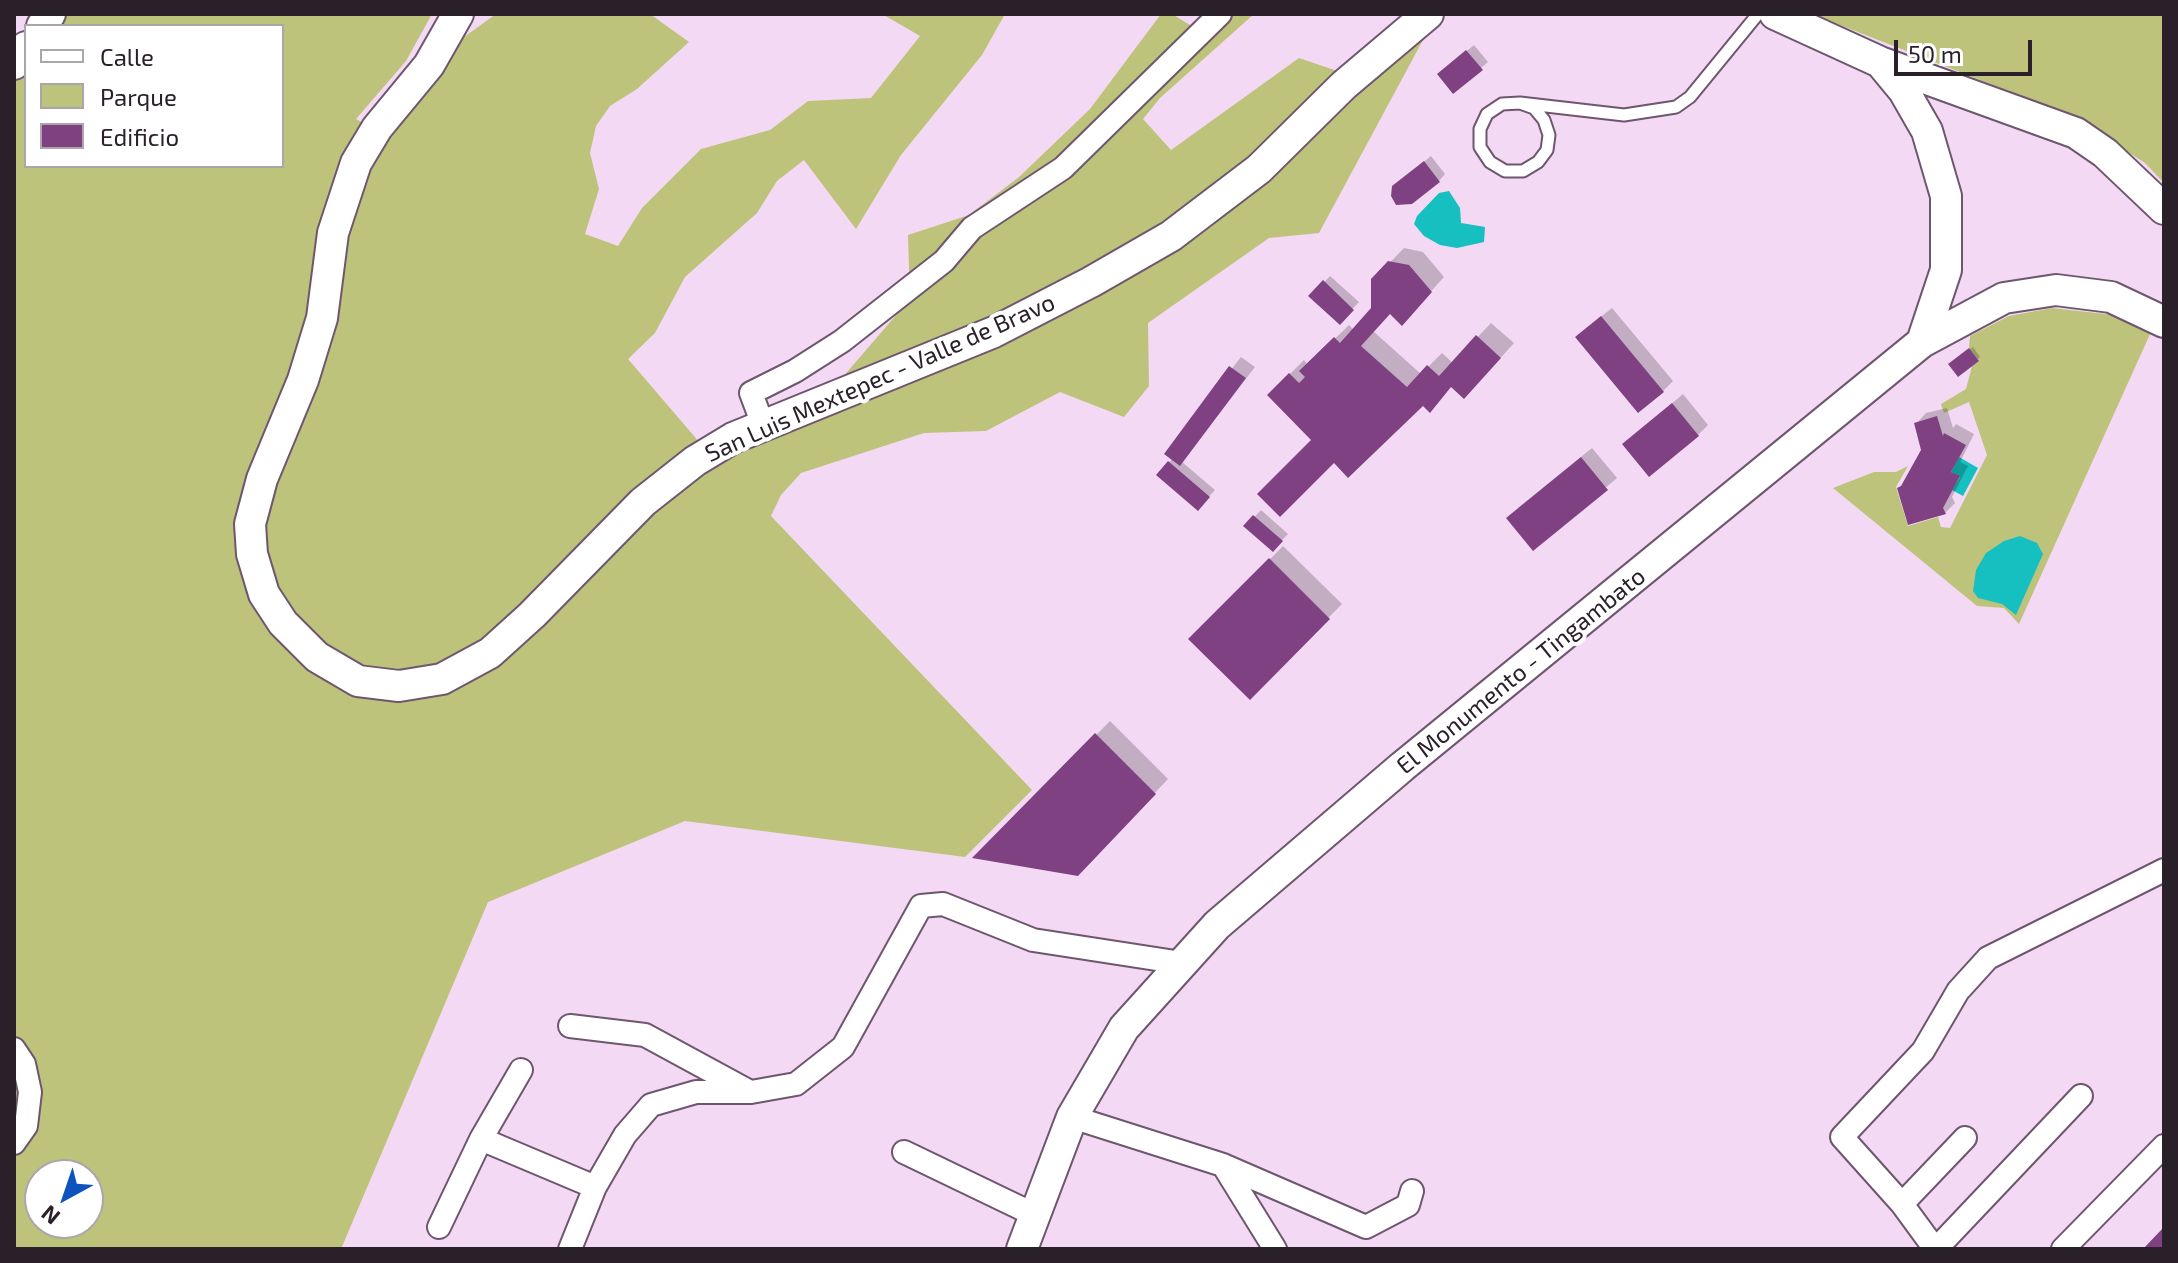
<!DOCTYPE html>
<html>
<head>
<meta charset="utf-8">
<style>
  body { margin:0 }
  #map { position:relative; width:2178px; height:1263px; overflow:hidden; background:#f4d9f4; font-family:"Exo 2",sans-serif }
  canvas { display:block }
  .frame { position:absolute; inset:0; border:16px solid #2a202a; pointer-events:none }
  .legend { position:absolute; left:24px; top:24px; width:260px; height:144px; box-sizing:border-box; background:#fff; border:2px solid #aaa6aa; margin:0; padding:10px 14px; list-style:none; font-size:24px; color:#2a202a }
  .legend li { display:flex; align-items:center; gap:16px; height:40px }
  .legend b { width:40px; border:2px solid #aaa6aa }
  .north { position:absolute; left:24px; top:1159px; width:80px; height:80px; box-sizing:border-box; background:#fff; border:2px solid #aaa6aa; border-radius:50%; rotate:220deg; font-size:22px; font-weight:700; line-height:32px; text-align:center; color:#2a202a }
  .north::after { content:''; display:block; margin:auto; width:28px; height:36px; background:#0d52bd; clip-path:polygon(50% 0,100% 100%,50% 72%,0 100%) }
  .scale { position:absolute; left:1894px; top:40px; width:138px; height:36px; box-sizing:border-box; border:4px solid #2a202a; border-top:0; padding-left:10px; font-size:24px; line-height:28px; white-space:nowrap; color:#2a202a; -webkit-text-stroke:6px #fff; paint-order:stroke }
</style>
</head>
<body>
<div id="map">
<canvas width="2178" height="1263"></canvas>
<div class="frame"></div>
<ul class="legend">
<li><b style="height:10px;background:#fff"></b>Calle</li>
<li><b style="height:22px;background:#bec37b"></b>Parque</li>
<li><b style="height:22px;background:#7f4181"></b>Edificio</li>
</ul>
<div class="north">N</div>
<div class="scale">50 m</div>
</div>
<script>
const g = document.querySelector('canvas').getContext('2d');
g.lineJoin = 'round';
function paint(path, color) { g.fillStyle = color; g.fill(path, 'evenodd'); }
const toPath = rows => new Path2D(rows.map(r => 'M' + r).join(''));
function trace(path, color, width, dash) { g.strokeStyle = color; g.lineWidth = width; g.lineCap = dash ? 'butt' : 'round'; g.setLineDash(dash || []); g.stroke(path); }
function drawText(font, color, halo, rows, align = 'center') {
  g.font = font + ' "Exo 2",sans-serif'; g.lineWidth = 8; g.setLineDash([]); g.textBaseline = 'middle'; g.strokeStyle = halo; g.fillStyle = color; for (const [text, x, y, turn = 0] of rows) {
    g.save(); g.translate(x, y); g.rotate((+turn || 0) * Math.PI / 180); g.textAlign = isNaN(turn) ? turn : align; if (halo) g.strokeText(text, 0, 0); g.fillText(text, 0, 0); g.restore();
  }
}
paint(toPath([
  [63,14,432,14,406,61,356,119,390,137,464,37,496,14,650,14,689,42,637,89,610,106,596,126,590,153,599,189,585,234,618,246,642,208,701,149,770,130,808,101,871,98,920,36,882,14,1005,14,982,55,901,155,856,229,804,160,777,181,757,213,685,277,655,333,628,359,706,450,817,407,910,299,908,235,969,215,1019,177,1090,109,1161,14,1172,14,1190,25,1203,14,1254,14,1160,98,1143,119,1171,150,1299,58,1361,79,1437,14,1319,233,1269,238,1148,323,1149,386,1124,417,1060,392,986,431,924,433,801,473,781,495,771,516,1032,790,965,857,685,821,488,902,341,1249,14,1249,14,79,26,63,26,166,282,166,282,26,54,26],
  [40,1175,88,1175,88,1223,40,1223],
  [1812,14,2164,14,2164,183,2145,163,2072,116],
  [2052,308,2114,315,2151,332,2019,624,2004,608,1977,606,1833,488,1874,472,1896,472,1908,466,1896,487,1908,526,1938,517,1941,527,1950,528,1987,455,1969,402,1944,413,1941,404,1966,389,1972,366,1979,361,1969,348,1970,336,2009,316]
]), '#bec37b');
paint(toPath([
  [1449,191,1460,208,1461,223,1485,227,1484,242,1457,248,1440,245,1424,236,1414,224,1417,216,1439,193],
  [1959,457,1978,468,1963,496,1952,490,1960,477,1951,472],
  [2020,536,2037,543,2043,554,2016,615,2002,604,1978,598,1973,591,1976,570,1986,553,2004,541]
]), '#16bfc0');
paint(toPath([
  [1474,45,1488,62,1481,68,1446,68],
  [1431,156,1445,174,1439,181,1405,177],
  [1404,248,1423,252,1444,277,1415,309,1390,312,1373,331,1421,374,1442,353,1453,363,1491,323,1514,343,1478,383,1452,385,1423,404,1314,440,1269,395,1304,360,1308,365,1349,325,1354,330,1373,309,1373,280],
  [1330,276,1359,302,1340,322,1311,296],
  [1612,308,1673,381,1663,391,1588,327],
  [1973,347,1980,357,1978,359,1953,361],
  [1241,357,1255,367,1182,462,1215,490,1204,502,1159,474,1173,458,1166,453],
  [1683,394,1708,425,1698,435,1624,444],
  [1947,408,1953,428,1956,424,1974,434,1960,462,1968,466,1952,497,1955,503,1945,513,1906,481,1923,450,1916,424,1926,413],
  [1592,448,1617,478,1533,549,1518,508],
  [1261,510,1288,534,1273,549,1246,526],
  [1283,546,1342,604,1250,697,1191,639],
  [1110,721,1168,779,1091,860,976,856]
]), '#0003');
paint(toPath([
  [1466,50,1483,70,1453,94,1437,74],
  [1424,161,1440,182,1412,204,1396,205,1391,196,1392,186],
  [1388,261,1409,265,1432,292,1402,326,1390,314,1361,346,1407,387,1427,365,1439,376,1476,335,1501,358,1464,399,1451,387,1430,413,1423,406,1348,478,1334,463,1280,517,1257,494,1311,440,1267,395,1289,373,1299,383,1305,377,1299,371,1334,337,1340,343,1371,308,1371,279],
  [1323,280,1354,310,1340,325,1308,296],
  [1601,316,1664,392,1638,413,1575,337],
  [1969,348,1979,361,1958,377,1948,364],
  [1229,366,1246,378,1180,466,1164,454],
  [1672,403,1699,436,1649,477,1622,444],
  [1937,416,1943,436,1944,433,1966,445,1951,472,1960,476,1943,508,1946,514,1908,525,1897,488,1901,486,1921,450,1914,423],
  [1581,457,1608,490,1533,551,1506,518],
  [1168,461,1210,497,1198,511,1156,475],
  [1253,515,1283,541,1273,552,1243,526],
  [1269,558,1330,619,1250,700,1188,639],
  [1095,733,1156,794,1078,876,972,858],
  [2164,1227,2164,1249,2143,1249]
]), '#7f4181');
const service = toPath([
  [1520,103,1534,108,1544,120,1549,135,1547,150,1538,162,1523,171,1505,171,1490,162,1480,147,1480,129,1487,114,1502,104,1520,103,1624,115,1676,107,1690,97,1758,14]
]);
const minor = toPath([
  [763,425,751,393,795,371,842,341,944,261,972,228,1063,168,1220,14],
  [570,1026,645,1035,750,1092],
  [14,1049,24,1064,30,1092,26,1126,14,1143],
  [1072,1117,1223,1165,1366,1227,1408,1205,1412,1191],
  [481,1139,595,1187],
  [904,1152,1035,1215],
  [1223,1165,1275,1249],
  [1902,1204,1965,1138],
  [439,1227,481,1139,521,1070],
  [570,1249,595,1187,625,1135,651,1105,696,1092,751,1092,796,1084,843,1047,921,906,943,904,1033,940,1182,963],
  [1935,1249,1902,1204,1842,1137,1923,1051,1958,991,1988,958,2164,870],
  [1936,1249,2081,1096],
  [2063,1249,2164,1146]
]);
const secondary = toPath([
  [458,14,429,65,377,128,356,163,333,233,322,318,303,380,262,479,250,524,252,554,264,594,283,623,317,657,358,681,399,686,442,679,490,653,532,615,643,502,695,461,733,438,994,332,1091,282,1171,236,1259,169,1344,85,1428,14],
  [1775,14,1880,62,2076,133,2105,153,2164,209],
  [42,26,50,14],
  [1880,62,1904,91,1927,131,1946,196,1946,270,1922,342],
  [14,64,26,47],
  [1022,1249,1072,1117,1124,1028,1217,925,1403,766,1922,342,2004,298,2056,290,2111,297,2164,322]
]);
trace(service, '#6e576e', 15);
trace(minor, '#6e576e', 26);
trace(secondary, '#6e576e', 34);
trace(service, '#fff', 11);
trace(minor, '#fff', 22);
trace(secondary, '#fff', 30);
drawText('24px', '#2a202a', '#fff', [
  ["San Luis Mextepec - Valle de Bravo",880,378,-24],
  ["El Monumento - Tingambato",1521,671,-39]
]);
</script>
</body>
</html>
